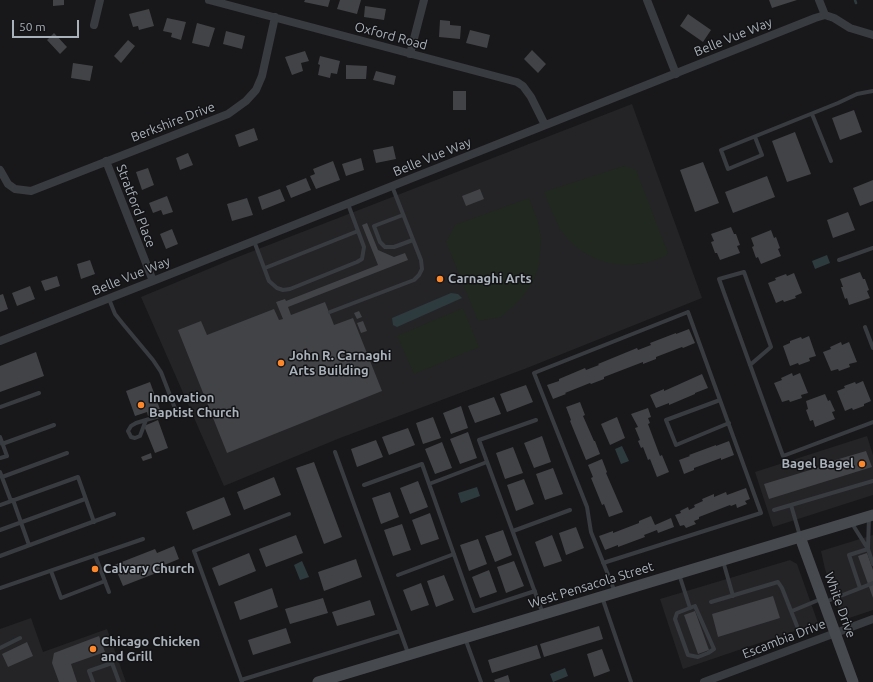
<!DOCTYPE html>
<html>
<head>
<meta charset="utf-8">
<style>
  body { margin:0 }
  #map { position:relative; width:873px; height:682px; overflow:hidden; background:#18181a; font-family:Ubuntu,sans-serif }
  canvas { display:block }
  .scale { position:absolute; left:12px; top:20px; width:67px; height:18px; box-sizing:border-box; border:2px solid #a9b2bb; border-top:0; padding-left:5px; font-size:12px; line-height:14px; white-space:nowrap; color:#a9b2bb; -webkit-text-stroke:3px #131315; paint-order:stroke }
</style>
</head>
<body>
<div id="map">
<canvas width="873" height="682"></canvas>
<div class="scale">50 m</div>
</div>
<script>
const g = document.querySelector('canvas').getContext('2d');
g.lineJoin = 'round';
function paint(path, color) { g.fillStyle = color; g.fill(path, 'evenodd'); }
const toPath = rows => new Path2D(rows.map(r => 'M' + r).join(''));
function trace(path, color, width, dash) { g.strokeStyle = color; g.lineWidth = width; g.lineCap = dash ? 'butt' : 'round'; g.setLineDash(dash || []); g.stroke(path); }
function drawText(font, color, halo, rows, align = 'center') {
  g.font = font + ' Ubuntu,sans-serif'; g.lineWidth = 3; g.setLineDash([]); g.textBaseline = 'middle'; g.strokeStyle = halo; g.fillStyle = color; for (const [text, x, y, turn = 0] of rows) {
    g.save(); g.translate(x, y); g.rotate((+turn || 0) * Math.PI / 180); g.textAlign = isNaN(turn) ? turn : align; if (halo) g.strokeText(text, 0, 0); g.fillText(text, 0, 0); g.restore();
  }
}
paint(toPath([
  [632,104,702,298,527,368,340,438,224,486,141,297,230,260],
  [867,436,873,455,873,495,773,527,755,472],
  [873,535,873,610,849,618,845,617,841,615,825,569,821,551],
  [790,560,797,564,818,623,683,669,660,599],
  [31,618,43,652,107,629,126,682,0,682,0,629]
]), '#242427');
paint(toPath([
  [624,166,636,170,668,253,666,256,646,263,627,265,609,263,594,258,580,250,570,242,560,229,552,212,544,192],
  [529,198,538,222,541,238,539,265,533,282,527,291,520,300,501,317,478,321,446,242,455,225],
  [463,308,479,347,414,374,397,336]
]), '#20281f');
paint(toPath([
  [827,255,830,263,815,269,812,261],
  [451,293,458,294,462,298,397,327,393,325,392,318],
  [622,446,629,461,621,464,615,449],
  [477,487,480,496,461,503,458,493],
  [302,561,309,577,300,580,294,565],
  [565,668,568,676,553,682,550,674]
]), '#2d3b3f');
trace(toPath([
  [855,0,856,3]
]), '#2d3b3f', 2.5);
paint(toPath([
  [53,0,64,0,64,5,53,6],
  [305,0,330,0,328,7,304,2],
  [340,0,361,0,357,14,337,9],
  [769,0,797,0,772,8],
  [365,6,386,9,384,20,364,17],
  [149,9,154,26,139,30,138,26,133,27,129,14],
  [688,14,711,30,703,42,680,26],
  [167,18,186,22,181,40,171,37,172,33,163,31],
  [440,20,450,21,450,25,461,26,460,39,439,37],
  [197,23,215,28,209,47,192,43],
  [470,30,490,35,487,48,466,43],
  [226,31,245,36,242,49,223,44],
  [54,33,67,47,60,54,47,40],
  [128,40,135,46,121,63,114,56],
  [532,50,546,64,538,73,524,59],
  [305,51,309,61,301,63,303,71,292,75,285,57],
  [320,56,340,61,337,74,331,73,330,78,318,75,320,65,318,64],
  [73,63,93,66,90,81,71,78],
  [346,65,367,66,366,79,346,79],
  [376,71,396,76,394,85,373,80],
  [453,91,466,91,466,110,453,110],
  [854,110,862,132,840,140,832,118],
  [254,128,258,140,239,147,235,135],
  [795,132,811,174,787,182,772,141],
  [393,146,396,159,376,163,373,150],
  [188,153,193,165,180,170,176,158],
  [361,158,364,170,346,176,342,164],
  [333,161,340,180,316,189,310,176,315,174,313,169],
  [703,162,719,203,695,212,680,170],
  [148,168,154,185,142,190,136,172],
  [767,176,775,197,733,213,725,192],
  [306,178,311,190,291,198,286,186],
  [873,180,873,201,860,206,853,188],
  [280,189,285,201,262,210,258,197],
  [480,189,484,199,466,206,462,196],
  [167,196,173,212,163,215,161,210,153,213,149,203],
  [247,198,253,215,232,221,227,204],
  [848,212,855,230,833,238,827,220],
  [367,223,378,250,394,257,405,253,408,260,288,307,291,315,325,302,334,325,353,318,382,391,227,453,178,330,201,321,207,335,274,309,279,320,283,319,276,302,285,299,286,301,378,265,362,225],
  [731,227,734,234,736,234,740,245,737,246,740,253,720,260,717,253,715,253,711,242,714,241,711,234],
  [172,229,178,244,166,249,160,234],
  [771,230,774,238,776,237,780,248,778,249,781,256,761,264,758,257,756,258,752,247,754,246,751,238],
  [90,260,95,274,81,279,77,264],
  [860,272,863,279,865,279,869,290,867,291,870,298,849,305,847,298,845,299,841,287,843,287,840,279],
  [794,273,802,293,795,296,796,298,784,302,783,300,776,303,768,283,776,280,775,278,786,274,787,276],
  [57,276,60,286,45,291,41,281],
  [30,286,35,299,17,306,12,293],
  [3,294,8,309,0,312,0,295],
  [359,311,362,317,357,319,354,313],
  [363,321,367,331,361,333,357,323],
  [689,329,695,343,683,348,682,347,656,357,656,359,643,364,643,362,604,377,604,379,591,384,590,383,565,393,566,394,553,399,547,385,559,381,559,379,585,368,586,370,599,365,598,364,637,348,638,350,651,345,650,343,676,333,676,334],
  [809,336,816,356,809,358,810,361,799,365,798,363,790,366,783,346,790,343,790,341,801,337,802,339],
  [841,342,842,345,849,342,857,362,849,364,850,367,839,371,838,369,831,371,823,352,831,349,830,347],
  [36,352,44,376,0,392,0,366],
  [792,373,793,376,800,373,808,393,801,395,802,398,790,402,789,400,782,402,774,383,782,380,781,378],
  [702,374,708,388,695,393,695,394,669,405,669,403,656,408,650,395,664,389,664,391],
  [863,381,871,401,864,404,864,406,853,410,852,408,845,411,837,391,845,388,844,386,855,382,856,384],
  [150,382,161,412,148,416,147,412,135,416,126,391],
  [526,385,533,402,507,412,500,394],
  [825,394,828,401,830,400,835,411,832,412,835,419,815,427,813,420,810,421,806,410,808,409,806,401],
  [494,397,501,414,475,423,468,406],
  [580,402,585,415,583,416,594,441,595,441,600,454,586,460,570,421,571,420,566,407],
  [461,406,468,428,451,434,443,413],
  [648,408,651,417,648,418,650,423,648,424,660,456,662,455,669,472,657,477,650,459,648,460,643,447,641,448,638,441,640,440,635,428,638,427,631,414],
  [433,417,441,438,423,444,416,423],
  [617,417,625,438,610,445,601,424],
  [158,420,168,448,155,453,144,426],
  [408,428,415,445,389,455,382,437],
  [468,432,477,458,460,464,450,439],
  [542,436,551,462,534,468,524,443],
  [376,440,383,457,357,467,351,449],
  [729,441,734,455,721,460,721,458,694,468,694,470,684,474,679,460,690,456,689,455,716,445,716,446],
  [442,442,452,468,435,474,425,449],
  [513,447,523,473,505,479,496,453],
  [866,451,872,467,769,499,764,484,833,463,832,461],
  [151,453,152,458,143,461,141,457],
  [602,459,607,472,606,473,623,512,609,517,604,504,602,505,591,478,593,477,588,465],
  [314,462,342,537,324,544,296,468],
  [553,468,563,494,545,500,536,474],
  [274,477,281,495,244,510,237,492],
  [524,479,534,504,516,511,507,485],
  [418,481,428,507,410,514,400,488],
  [746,488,750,499,745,501,747,504,737,508,736,504,731,506,730,505,699,517,699,519,694,521,696,524,686,528,684,525,680,526,675,515,681,513,680,511,688,507,689,510,695,507,694,505,703,501,702,499,714,494,714,497,726,492,727,495],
  [390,492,399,517,381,524,372,498],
  [224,497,231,515,193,530,186,512],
  [430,513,439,539,421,545,412,520],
  [651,516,655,525,671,518,674,527,658,533,657,530,644,535,645,537,618,547,618,545,605,550,599,536,613,531,613,533,639,523,639,521],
  [402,524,411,550,393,556,384,530],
  [576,527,584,548,566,555,559,533],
  [503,530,512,555,495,562,485,536],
  [296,535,303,553,266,567,259,549],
  [552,535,562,561,544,567,535,542],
  [478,539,487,564,469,571,460,545],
  [174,546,179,559,162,566,164,570,123,586,114,565,155,549,157,553],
  [249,553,256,571,219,586,212,568],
  [867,553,873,570,873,598,858,556],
  [356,559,362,577,324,591,318,572],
  [514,561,524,586,506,593,497,567],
  [489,570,497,592,480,598,472,577],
  [444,575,454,600,436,607,427,581],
  [421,583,429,605,411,611,403,590],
  [272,588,278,607,240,620,234,602],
  [773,596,780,618,718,637,712,614],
  [323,598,328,613,290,624,285,609],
  [370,600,375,615,337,626,332,612],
  [695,611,709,650,698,654,684,615],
  [599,626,603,639,544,657,540,644],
  [286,628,291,643,253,655,248,640],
  [99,636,105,652,71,664,77,682,59,682,52,663,54,653],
  [27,642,33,656,8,667,2,654],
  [537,645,541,658,492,673,488,660],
  [602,649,610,671,594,677,587,654],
  [508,675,510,682,495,682,494,680]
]), '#424347');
trace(toPath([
  [812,114,831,161],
  [755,137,762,155,728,169,721,150,838,103,857,94,873,91],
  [403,215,374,226,380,242,385,247,394,247,413,240],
  [254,241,269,281,277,288,283,290,290,289,357,262,362,259,364,247,348,204],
  [839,260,873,248],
  [265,268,358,231],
  [109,299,115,314,123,324,153,360,161,372,176,411,136,423,131,426,128,431,131,437,135,438,140,436,146,420],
  [330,312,414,280,419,275,422,269,421,260,392,186],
  [865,327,873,348],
  [750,365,771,347,744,272,719,279,783,456,873,422],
  [720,400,666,420,676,445,729,423],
  [0,407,39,393],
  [536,420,479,440,543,614],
  [0,437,7,456,0,458],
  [2,444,54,425],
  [335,452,408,653],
  [0,472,11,501],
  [2,477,67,453],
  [429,484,487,462],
  [364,485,422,464,474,611,535,591],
  [13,500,29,545],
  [0,505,78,477,94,522],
  [791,505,800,536],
  [774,510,873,481],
  [851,522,868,549,873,564],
  [0,530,85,499],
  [513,531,570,510],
  [868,548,869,517],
  [95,555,109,592],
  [0,556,114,514],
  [723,561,733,596],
  [603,563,761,513,688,312,534,373,587,507,591,532,615,592],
  [51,571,61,598,105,581],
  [679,574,690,608],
  [398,575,454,554],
  [0,588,143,539],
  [860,588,849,555,868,549],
  [602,597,631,682],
  [711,602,778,582,782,588,797,626],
  [825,602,873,583],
  [695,606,714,649,708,653,698,657,688,655,675,619,677,613,695,606],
  [792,611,821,599],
  [465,638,481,682],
  [0,648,20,638],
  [241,680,400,631],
  [93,682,89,671,112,663,119,682],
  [242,682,194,551,289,514]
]), '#383b3f', 4);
trace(toPath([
  [209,0,517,82,523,86,531,97,545,125],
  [647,0,676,74],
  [819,0,825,15],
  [94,25,100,0],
  [410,54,424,0],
  [106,161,153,281],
  [0,170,8,184,15,189,31,191,228,114,246,101,256,90,262,76,275,17],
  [0,341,153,281,815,18,825,15,834,18,850,28,873,35],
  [704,682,873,619]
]), '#383b3f', 8);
trace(toPath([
  [800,537,853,682],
  [318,682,873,515]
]), '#464a4f', 11);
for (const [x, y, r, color] of [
  [440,279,4,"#fd882c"],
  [281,363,4,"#fd882c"],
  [141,405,4,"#fd882c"],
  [862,464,4,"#fd882c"],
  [95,569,4,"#fd882c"],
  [93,649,4,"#fd882c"]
]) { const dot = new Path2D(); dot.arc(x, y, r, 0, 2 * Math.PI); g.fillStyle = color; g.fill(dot); trace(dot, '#131315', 1.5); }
drawText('13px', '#a9b2bb', '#131315', [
  ["Oxford Road",391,36,15],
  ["Belle Vue Way",733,37,-22],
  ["Berkshire Drive",173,122,-21],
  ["Belle Vue Way",432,157,-22],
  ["Stratford Place",136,206,69],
  ["Belle Vue Way",131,276,-22],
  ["West Pensacola Street",591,585,-17],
  ["White Drive",840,605,70],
  ["Escambia Drive",784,639,-21]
]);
drawText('bold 13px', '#a9b2bb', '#131315', [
  ["Carnaghi Arts",448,279],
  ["John R. Carnaghi",289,356],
  ["Arts Building",289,371],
  ["Innovation",149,398],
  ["Baptist Church",149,413],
  ["Bagel Bagel",854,464,"right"],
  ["Calvary Church",103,569],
  ["Chicago Chicken",101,642],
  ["and Grill",101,657]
], 'left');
</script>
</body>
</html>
